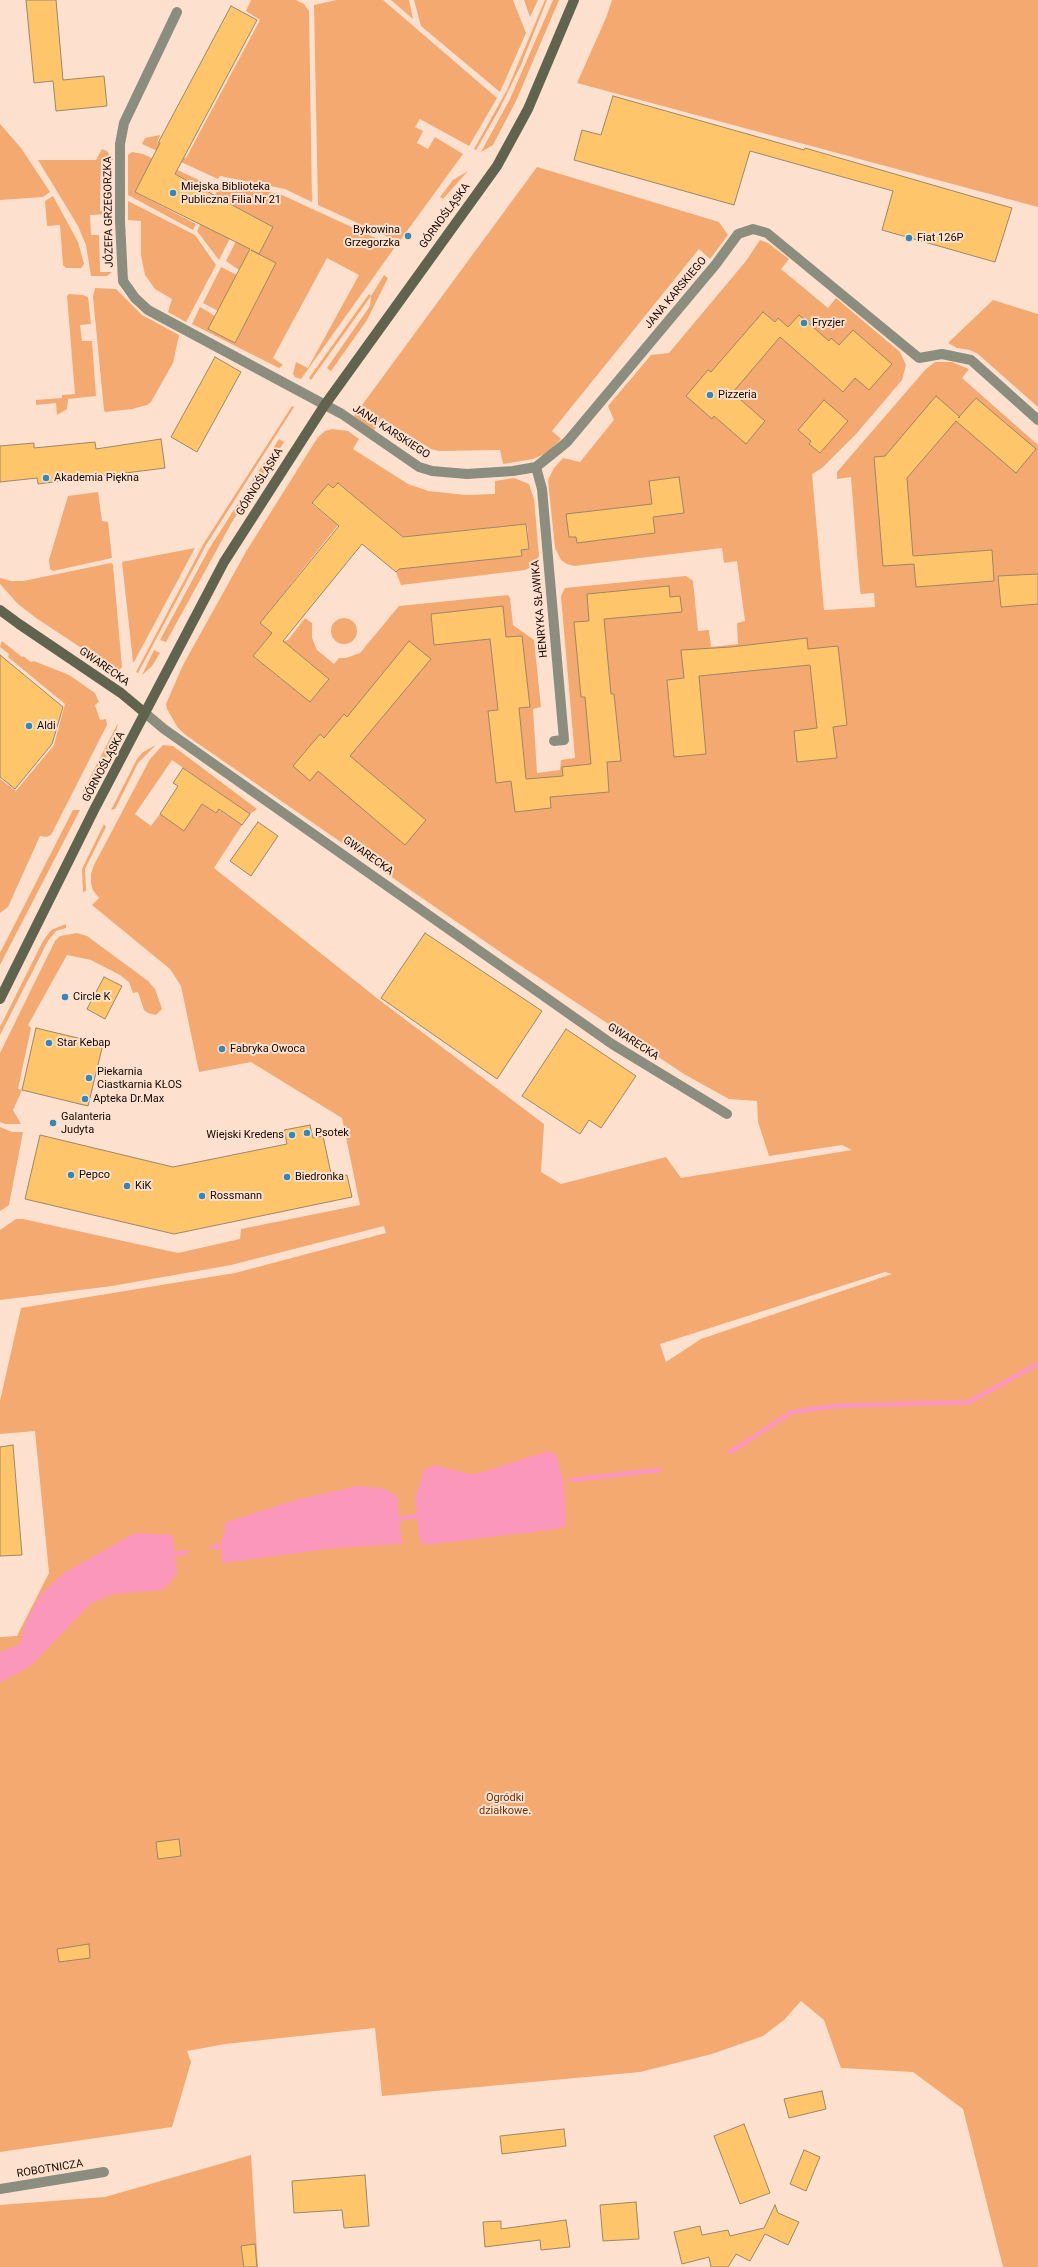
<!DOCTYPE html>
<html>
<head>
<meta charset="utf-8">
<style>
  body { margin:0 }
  canvas { display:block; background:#fde1ce }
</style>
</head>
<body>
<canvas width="1038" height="2267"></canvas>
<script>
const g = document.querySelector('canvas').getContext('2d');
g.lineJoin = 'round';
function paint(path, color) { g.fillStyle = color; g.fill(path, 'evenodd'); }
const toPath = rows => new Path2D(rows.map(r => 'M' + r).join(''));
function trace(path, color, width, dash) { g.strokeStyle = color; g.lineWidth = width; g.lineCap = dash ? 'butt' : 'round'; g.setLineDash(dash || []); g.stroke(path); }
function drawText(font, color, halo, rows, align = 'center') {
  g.font = font + ' Roboto,sans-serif'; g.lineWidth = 4; g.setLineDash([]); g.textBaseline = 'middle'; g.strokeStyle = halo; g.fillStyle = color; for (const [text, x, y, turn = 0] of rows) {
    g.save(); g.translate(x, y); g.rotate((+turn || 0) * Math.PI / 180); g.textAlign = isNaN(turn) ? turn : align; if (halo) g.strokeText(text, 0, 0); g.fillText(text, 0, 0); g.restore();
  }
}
paint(toPath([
  [251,0,296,0,304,4,309,11,312,202,285,189,220,176,218,179,142,144,145,138,160,135,157,143,186,158,260,20,246,11],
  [337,0,383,0,497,98,469,146,420,119,415,127,423,131,417,143,428,149,435,137,463,154,399,242,318,205,314,5],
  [391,0,409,0,413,19],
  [414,0,513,0,526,33,500,92,421,26],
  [524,0,538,0,530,17],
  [545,0,547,0,521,65,499,110,476,150,474,149,507,90],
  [553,0,559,0,516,101,493,145,481,152,510,99],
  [612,0,1038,0,1038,207,577,83,606,18],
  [0,124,21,148,50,192,43,197,0,200],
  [102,149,107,151,113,160,101,161,100,211,108,211,107,214,90,215,91,235,99,235,100,272,112,272,107,276,91,276,86,245,78,226,38,160,96,160],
  [132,152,143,154,214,187,212,193,151,161,135,192,196,224,193,230,128,195,128,155],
  [537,167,719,222,728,235,710,259,699,249,552,431,561,439,547,453,533,459,503,464,500,450,439,451,431,449,381,418,374,430,367,426,354,416],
  [468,171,443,199,440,197,453,180],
  [222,181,282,195,395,247,301,379,295,377,293,374,296,362,308,368,359,275,327,258,273,358,283,365,279,368,192,324,200,307,215,316,208,329,235,343,276,263,259,254,273,227,229,204,230,238,219,260,197,231],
  [53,196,78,242,84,264,81,268,66,268,63,265,60,225,47,226,45,201],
  [128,201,195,235,216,265,186,322,168,312,172,299,155,289,145,275,141,255,141,221,128,220],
  [760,240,768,243,789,259,781,269,828,308,836,298,900,352,906,365,902,380,857,433,822,468,812,474,824,610,875,607,874,593,861,594,860,591,851,477,837,479,837,472,925,370,935,362,952,362,969,369,962,378,1038,445,1038,2267,1003,2267,963,2109,913,2072,841,2068,824,2020,801,2001,784,2020,763,2036,712,2054,640,2072,382,2096,375,2028,225,2044,187,2051,191,2062,172,2127,0,2152,0,1637,17,1636,49,1573,35,1431,0,1434,0,1401,21,1308,235,1273,386,1233,384,1226,231,1265,112,1286,0,1300,0,1230,16,1219,23,1219,178,1253,240,1239,241,1229,360,1205,342,1118,251,1062,199,1072,181,986,170,969,92,905,99,898,93,890,91,883,91,874,94,865,150,759,163,745,173,746,257,809,250,814,172,760,135,814,151,826,160,814,184,830,202,804,215,813,218,809,242,825,214,868,378,999,544,1124,541,1172,561,1184,666,1157,681,1178,852,1150,842,1145,769,1156,758,1122,757,1101,729,1099,684,1074,512,960,187,736,178,728,167,709,166,704,183,665,247,550,318,437,325,431,332,429,348,431,359,439,353,449,408,484,428,491,466,495,495,494,495,481,514,478,529,484,534,499,539,556,533,566,525,570,401,585,396,572,401,567,522,556,521,550,529,549,527,524,403,537,338,483,333,488,328,484,312,504,338,525,260,623,272,633,253,656,310,702,329,679,283,641,288,640,305,618,312,623,312,638,317,650,334,664,339,658,346,658,360,653,399,606,508,595,510,598,513,625,534,640,541,707,533,709,537,773,560,770,561,760,575,758,561,596,565,588,686,576,693,581,698,631,709,630,711,647,738,644,737,623,745,621,737,561,724,563,722,548,574,566,567,564,561,560,555,548,548,480,554,468,563,458,580,462,614,420,608,406,651,355,669,353,746,261],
  [885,1272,892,1274,701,1339,666,1362,660,1344],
  [236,241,250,249,239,270,226,261],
  [221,267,237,275,218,311,203,303],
  [384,275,388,278,367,320,331,371,327,368,370,306,371,296,311,380,309,378,369,294,371,296],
  [95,288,116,289,142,315,179,335,173,363,151,402,147,405,132,409,105,412,104,410,93,297],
  [69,294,83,295,88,297,91,324,80,325,82,341,92,341,96,396,68,399,67,409,57,415,56,403,36,405,36,400,62,398,62,395,75,394,67,296],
  [993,300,1038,314,1038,407,978,354,970,350,957,348,948,343],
  [292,406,294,407,206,545,138,673,136,672,204,543],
  [279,439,284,442,232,522,166,642,160,640,209,549],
  [98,492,102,521,108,522,112,558,53,571,50,569,49,560,68,496],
  [195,548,134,662,133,662,122,562],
  [111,563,113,565,122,667,118,672,36,618,18,604,0,584,0,578,11,581,23,581],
  '331 631a13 13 0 1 1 26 0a13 13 0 1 1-26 0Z',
  [2,641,22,657,23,656,31,662,34,661,69,675,95,693,99,702,95,705,100,720,106,719,107,725,51,835,46,837,40,836,8,907,0,913,0,779,16,791,54,745,65,704,8,657,9,654,0,647],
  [154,650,160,653,152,666,142,675],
  [118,723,114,742,87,796,83,791],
  [156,745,138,763,115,809,111,810,137,759,143,752],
  [73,810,80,810,0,965,0,953],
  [104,824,106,827,85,869,86,891,83,892,82,869],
  [66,924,66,928,56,931,48,941,0,1035,0,1027,43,941,51,930],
  [77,933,87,936,148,981,155,989,162,1009,156,1015,148,1013,144,1010,138,992,133,993,129,982,120,975,91,960,67,955,28,1025,31,1028,18,1089,22,1090,13,1110,21,1124,5,1124,0,1122,0,1053,55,941,60,936],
  [0,1127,12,1132,23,1132,9,1205,0,1211],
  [251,2155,258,2267,0,2267,0,2205,105,2197]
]), '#f4a970');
paint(toPath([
  [548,1451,556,1455,564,1481,566,1526,556,1529,426,1545,420,1541,415,1499,424,1470,434,1465,469,1474,476,1474],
  [358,1486,382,1488,397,1496,402,1544,336,1548,222,1563,221,1546,226,1522,299,1499],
  [135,1533,173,1535,177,1574,163,1590,114,1594,91,1603,32,1665,0,1683,0,1652,20,1644,26,1621,41,1594,64,1573]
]), '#fb97bb');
trace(toPath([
  [730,1452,792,1412,835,1406,969,1402,1038,1364],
  [571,1480,659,1470],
  [399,1519,417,1516],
  [212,1547,221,1546],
  [175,1554,186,1552]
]), '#fb97bb', 5);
const building = toPath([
  [26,0,56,0,63,80,104,76,107,106,56,111,53,81,34,83,26,0],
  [231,6,257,20,175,174,273,227,259,254,251,250,276,263,235,343,208,329,250,249,135,192,160,143,158,143,231,6],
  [613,96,804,150,805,148,1012,208,995,262,882,230,893,191,750,151,734,205,574,160,582,130,601,135,613,96],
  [763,312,775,322,778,318,788,327,799,315,829,341,831,338,839,345,853,330,892,364,869,390,855,378,843,392,780,337,734,391,733,393,765,421,746,444,714,416,712,419,686,396,708,370,711,372,763,312],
  [215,357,241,372,197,452,171,437,215,357],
  [936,396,960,417,958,418,976,398,1036,449,1016,473,956,421,907,478,913,556,992,550,994,581,916,587,914,564,883,566,874,457,885,456,936,396],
  [824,400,848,421,820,453,809,444,811,441,798,430,824,400],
  [161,439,165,468,38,484,37,478,0,482,0,446,34,443,34,448,95,442,96,449,161,439],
  [679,477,684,513,653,517,655,533,577,543,576,537,569,537,566,514,652,504,649,481,679,477],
  [338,483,403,537,526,524,529,549,521,550,522,556,399,569,396,572,362,544,283,641,329,679,310,702,253,656,272,633,260,623,339,526,312,503,328,484,333,488,338,483],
  [1038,574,1038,604,1001,607,998,576,1038,574],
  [669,586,670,597,680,596,682,612,604,619,611,694,614,694,621,761,607,762,609,792,550,797,551,808,515,812,511,781,496,783,488,711,498,710,490,639,434,645,431,614,503,606,506,637,522,636,530,707,519,708,526,779,563,776,562,767,591,764,585,697,581,697,574,622,589,621,587,594,669,586],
  [807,638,808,649,838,646,847,725,833,727,837,758,797,762,794,731,817,728,810,665,699,676,706,754,674,757,667,680,684,678,681,650,731,647,807,638],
  [409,641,431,659,350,756,426,820,405,845,318,771,310,781,293,766,320,734,324,738,344,714,347,717,409,641],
  [0,655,63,707,52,744,15,789,0,777,0,655],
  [183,768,250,814,242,825,219,809,216,813,202,804,184,831,160,814,178,786,173,783,183,768],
  [258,822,278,836,251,876,230,861,258,822],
  [425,933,542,1011,497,1079,381,998,425,933],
  [104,977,122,986,105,1019,87,1009,104,977],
  [36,1028,103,1044,88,1106,22,1090,36,1028],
  [566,1029,636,1076,601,1128,589,1120,580,1134,522,1096,566,1029],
  [310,1125,313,1138,323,1136,332,1178,347,1175,352,1197,174,1234,25,1199,40,1135,173,1167,287,1144,284,1130,310,1125],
  [13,1445,22,1555,0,1556,0,1447,13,1445],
  [179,1839,181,1856,158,1859,156,1842,179,1839],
  [89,1944,90,1958,59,1962,57,1949,89,1944],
  [822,2091,826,2109,789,2118,784,2099,822,2091],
  [744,2124,770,2193,740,2204,714,2136,744,2124],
  [564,2129,566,2146,502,2154,500,2136,564,2129],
  [804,2150,820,2157,806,2191,790,2184,804,2150],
  [365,2175,369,2226,344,2228,342,2210,294,2213,292,2181,365,2175],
  [636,2202,639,2239,603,2241,600,2205,636,2202],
  [775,2205,778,2213,799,2222,788,2245,765,2234,750,2261,736,2254,728,2267,711,2267,709,2257,682,2264,674,2232,700,2226,702,2235,728,2230,730,2236,764,2228,775,2205],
  [566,2220,570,2247,541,2250,540,2240,485,2247,483,2222,501,2221,501,2229,566,2220],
  [255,2244,257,2267,244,2267,241,2246,255,2244]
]);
paint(building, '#ffc56b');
trace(building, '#9c8768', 1);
trace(toPath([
  [177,12,124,123,120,144,120,221,123,281,135,298,148,310,342,414,419,467,432,471,467,474,513,471,536,467,567,442,716,264,738,234,753,229,767,233,919,358,942,354,971,360,1038,420],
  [536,467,542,489,564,740,554,741],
  [145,713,164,729,612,1044,727,1114],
  [0,2189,104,2172]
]), '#8b8e7f', 10);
trace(toPath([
  [0,610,19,624,121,693,145,713],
  [0,999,94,810,224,562,324,406,497,166,528,109,574,0]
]), '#60644e', 10);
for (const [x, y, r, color] of [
  [173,193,4,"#3388b8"],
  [408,236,4,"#3388b8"],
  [909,238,4,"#3388b8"],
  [804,323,4,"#3388b8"],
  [710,395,4,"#3388b8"],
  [46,478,4,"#3388b8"],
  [29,726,4,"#3388b8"],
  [65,997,4,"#3388b8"],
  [49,1043,4,"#3388b8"],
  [222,1049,4,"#3388b8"],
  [89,1078,4,"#3388b8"],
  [85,1099,4,"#3388b8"],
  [53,1123,4,"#3388b8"],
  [307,1133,4,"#3388b8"],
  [292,1135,4,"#3388b8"],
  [71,1175,4,"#3388b8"],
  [287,1177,4,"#3388b8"],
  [127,1186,4,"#3388b8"],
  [202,1196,4,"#3388b8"]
]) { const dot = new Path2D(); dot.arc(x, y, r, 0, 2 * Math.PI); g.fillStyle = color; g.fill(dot); trace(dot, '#fde1ce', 1.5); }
drawText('11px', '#140903', '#fde1ce', [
  ["Miejska Biblioteka",181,187],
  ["Publiczna Filia Nr 21",181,200],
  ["Bykowina",400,230,"right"],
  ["Grzegorzka",400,243,"right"],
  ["Fiat 126P",917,238],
  ["Fryzjer",812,323],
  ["Pizzeria",718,395],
  ["Akademia Piękna",54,478],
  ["Aldi",37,726],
  ["Circle K",73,997],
  ["Star Kebap",57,1043],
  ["Fabryka Owoca",230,1049],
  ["Piekarnia",97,1072],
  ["Ciastkarnia KŁOS",97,1085],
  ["Apteka Dr.Max",93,1099],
  ["Galanteria",61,1117],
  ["Judyta",61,1130],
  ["Psotek",315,1133],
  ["Wiejski Kredens",284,1135,"right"],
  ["Pepco",79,1175],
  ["Biedronka",295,1177],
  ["KiK",135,1186],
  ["Rossmann",210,1196]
], 'left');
drawText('11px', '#140903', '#fde1ce', [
  ["JÓZEFA GRZEGORZKA",109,212,-91],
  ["GÓRNOŚLĄSKA",445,216,-54],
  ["JANA KARSKIEGO",676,293,-50],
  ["JANA KARSKIEGO",391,432,33],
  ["GÓRNOŚLĄSKA",260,482,-58],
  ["HENRYKA SŁAWIKA",540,609,-95],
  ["GWARECKA",104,667,35],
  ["GÓRNOŚLĄSKA",104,767,-62],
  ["GWARECKA",368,856,35],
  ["GWARECKA",633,1042,33],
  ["ROBOTNICZA",50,2169,-9]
]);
drawText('11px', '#603715', '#fde1ce', [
  ["Ogródki",505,1798],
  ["działkowe.",505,1811]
]);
</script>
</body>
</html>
